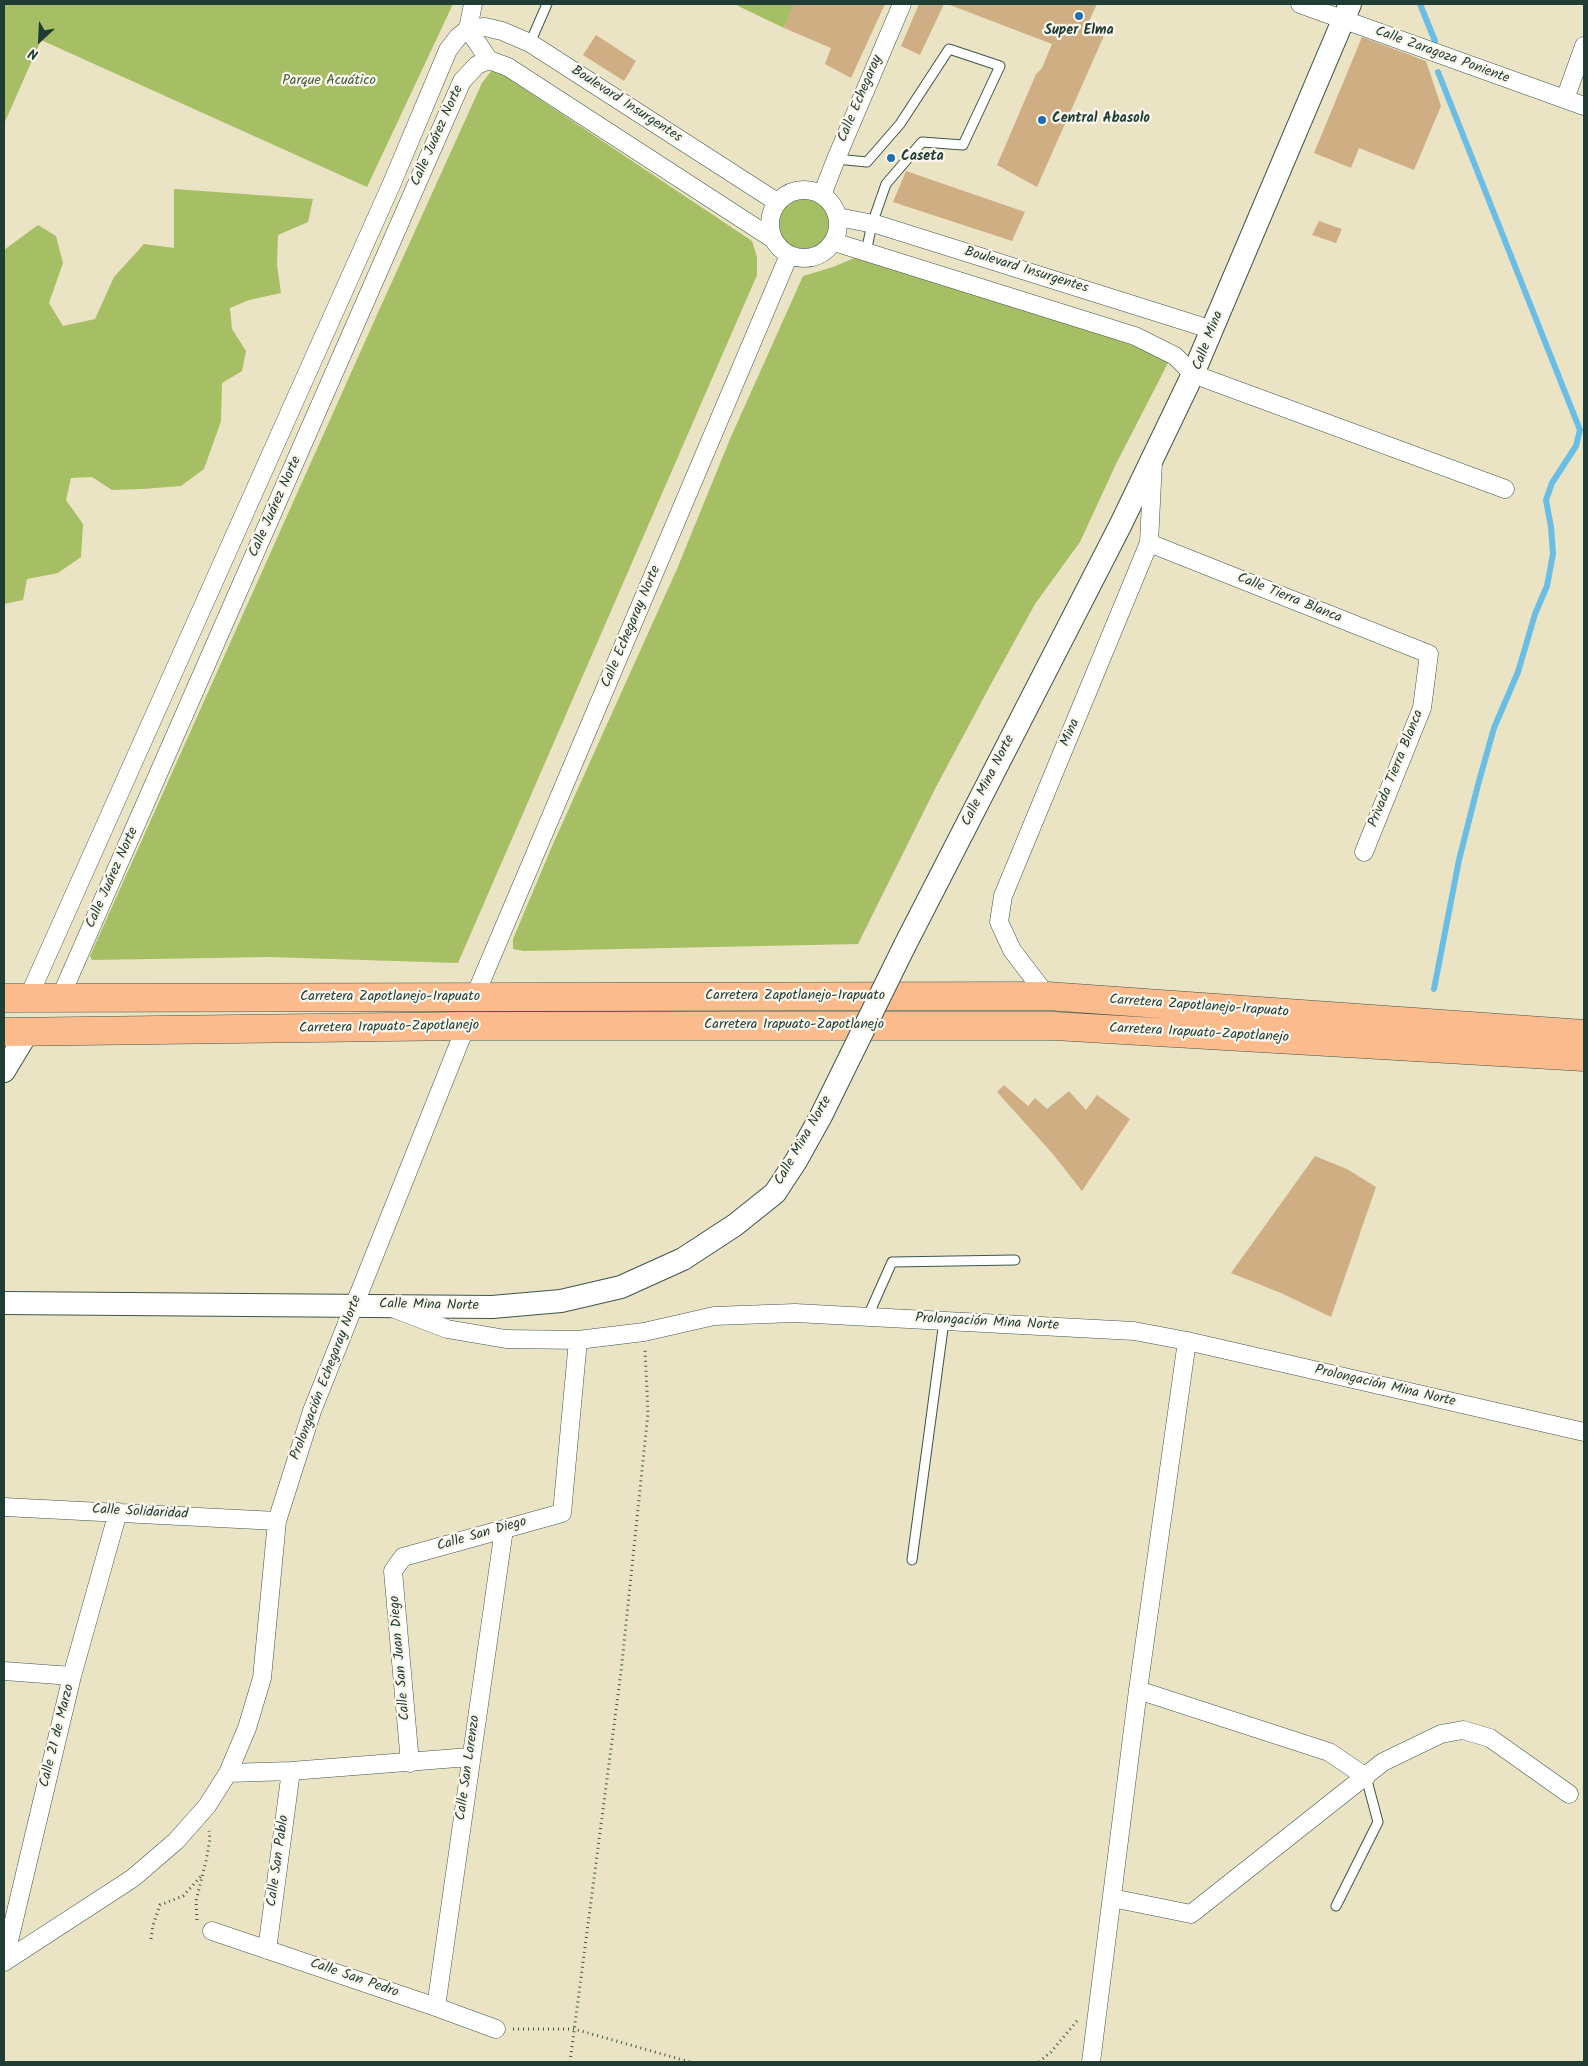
<!DOCTYPE html>
<html>
<head>
<meta charset="utf-8">
<style>
  body { margin:0 }
  #map { position:relative; width:1588px; height:2066px; overflow:hidden; background:#eae4c5; font-family:Kalam,sans-serif }
  canvas { display:block }
  .frame { position:absolute; inset:0; border:5px solid #1f3d34; pointer-events:none }
  .north { position:absolute; left:15px; top:15px; width:50px; height:50px; -webkit-text-stroke:4px #fbf7ec; paint-order:stroke; rotate:205deg; font-size:14px; font-weight:700; line-height:20px; text-align:center; color:#1f3d34 }
  .north::after { content:''; display:block; margin:auto; width:18px; height:22px; background:#1f3d34; clip-path:polygon(50% 0,100% 100%,50% 72%,0 100%) }
</style>
</head>
<body>
<div id="map">
<canvas width="1588" height="2066"></canvas>
<div class="frame"></div>
<div class="north">N</div>
</div>
<script>
const g = document.querySelector('canvas').getContext('2d');
g.lineJoin = 'round';
function paint(path, color) { g.fillStyle = color; g.fill(path, 'evenodd'); }
const toPath = rows => new Path2D(rows.map(r => 'M' + r).join(''));
function trace(path, color, width, dash) { g.strokeStyle = color; g.lineWidth = width; g.lineCap = dash ? 'butt' : 'round'; g.setLineDash(dash || []); g.stroke(path); }
function drawText(font, color, halo, rows, align = 'center') {
  g.font = font + ' Kalam,sans-serif'; g.lineWidth = 4.5; g.setLineDash([]); g.textBaseline = 'middle'; g.strokeStyle = halo; g.fillStyle = color; for (const [text, x, y, turn = 0] of rows) {
    g.save(); g.translate(x, y); g.rotate((+turn || 0) * Math.PI / 180); g.textAlign = isNaN(turn) ? turn : align; if (halo) g.strokeText(text, 0, 0); g.fillText(text, 0, 0); g.restore();
  }
}
paint(toPath([
  [4,4,453,4,367,187,41,40,4,124],
  [734,4,795,4,784,28],
  [492,70,505,76,752,241,757,257,757,275,458,963,269,957,92,960,90,956,376,317,482,83],
  [174,189,313,199,308,222,278,235,277,265,281,293,249,300,230,308,232,329,246,351,242,371,222,383,221,421,204,469,181,486,142,489,112,490,92,477,71,478,66,500,83,524,81,557,58,573,27,579,23,600,4,604,4,250,38,225,56,236,63,263,49,303,63,326,95,319,114,277,144,244,174,248],
  '776 223a28 28 0 1 1 56 0a28 28 0 1 1-56 0Z',
  [859,256,1006,301,1163,356,1168,359,1168,363,1116,464,1080,542,1035,604,991,684,936,787,858,944,524,951,513,949,513,939,553,844,677,569,730,439,803,276,833,267]
]), '#a6be64');
trace(toPath([
  [1420,4,1435,41],
  [1434,989,1459,860,1479,781,1494,728,1518,672,1535,614,1547,586,1553,554,1551,527,1546,500,1552,483,1576,446,1580,430,1438,72]
]), '#6abee6', 6);
paint(toPath([
  [794,4,885,4,851,78,825,64,831,48,784,28],
  [919,4,944,4,920,55,901,46],
  [950,4,1097,4,1089,21,1107,29,1037,187,997,165,1036,74,1042,68,1052,44,950,5],
  [596,35,636,61,624,81,583,55],
  [1362,37,1426,61,1441,106,1414,170,1359,148,1351,168,1314,153],
  [906,171,1025,212,1012,241,893,202],
  [1319,221,1342,229,1336,243,1312,235],
  [1004,1085,1028,1106,1035,1098,1047,1109,1069,1091,1086,1110,1097,1095,1130,1119,1082,1191,1052,1153,997,1092],
  [1315,1156,1347,1169,1376,1187,1331,1317,1281,1293,1231,1273]
]), '#d0ae83');
const service = toPath([
  [530,43,547,4],
  [836,159,867,162,900,124,949,49,1000,66,963,145,922,142,886,184,872,224,866,252],
  [868,1316,892,1262,1015,1260],
  [912,1560,944,1321],
  [1336,1906,1378,1822,1366,1777]
]);
const minor = toPath([
  [1300,4,1584,106],
  [468,29,485,27,502,31,530,43,777,202],
  [468,29,489,60],
  [489,60,508,67,773,239],
  [1565,99,1584,46],
  '770 224a34 34 0 1 1 68 0a34 34 0 1 1-68 0Z',
  [822,195,836,159,902,4],
  [838,217,879,225,1213,330],
  [834,242,1135,336,1175,356,1193,374,1505,489],
  [1149,543,1429,654,1422,708,1364,852],
  [1047,996,1012,950,999,922,1003,896,1149,543,1153,461],
  [28,998,392,183,448,50,458,37,468,29,473,4],
  [60,998,462,81,477,65,489,60],
  [474,998,789,255],
  [395,1309,447,1329,506,1339,578,1340,644,1332,714,1316,795,1313,1134,1331,1187,1341,1584,1432],
  [4,1507,277,1521],
  [4,1671,72,1676],
  [1138,1690,1329,1752,1366,1777],
  [410,1763,393,1571,403,1557,562,1513,578,1340],
  [228,1773,291,1771,470,1757],
  [1112,1898,1191,1914,1383,1762,1441,1734,1463,1730,1490,1738,1569,1794],
  [212,1931,436,2007,496,2029],
  [267,1950,291,1771],
  [4,1962,133,1878,176,1841,207,1806,228,1773,247,1728,262,1678,277,1521,312,1411,466,1026],
  [4,1962,72,1676,118,1512],
  [436,2007,504,1529],
  [1091,2062,1138,1690,1187,1341]
]);
const tertiary = toPath([
  [905,945,1120,526,1193,374,1350,4],
  [4,1071,27,1033],
  [4,1303,492,1307,561,1301,621,1287,683,1259,735,1225,775,1193,796,1161,821,1116]
]);
const trunk = toPath([
  [4,998,1047,996,1584,1034],
  [4,1032,466,1026,1054,1026,1584,1057]
]);
trace(service, '#3d564a', 11);
trace(minor, '#3d564a', 19);
trace(tertiary, '#3d564a', 24);
trace(trunk, '#3d564a', 29);
trace(toPath([
  [197,1920,196,1901,206,1861,210,1839,209,1831],
  [151,1939,153,1925,160,1905,183,1896,203,1874],
  [513,2029,574,2029,690,2062],
  [570,2062,621,1672,648,1413,645,1350],
  [1039,2062,1051,2052,1077,2021]
]), '#3d564a', 3, [1, 4]);
trace(service, '#fff', 9);
trace(minor, '#fff', 18);
trace(tertiary, '#fff', 22);
trace(trunk, '#fbbb8d', 28);
const tertiaryBridge = toPath([
  [821,1116,905,945]
]);
trace(tertiaryBridge, '#3d564a', 24, []);
trace(tertiaryBridge, '#fff', 22);
for (const [x, y, r, color] of [
  [1079,16,5,"#1f6fb2"],
  [1042,120,5,"#1f6fb2"],
  [891,158,5,"#1f6fb2"]
]) { const dot = new Path2D(); dot.arc(x, y, r, 0, 2 * Math.PI); g.fillStyle = color; g.fill(dot); trace(dot, '#fbf7ec', 2); }
drawText('bold 14px', '#1f3d34', '#fbf7ec', [
  ["Super Elma",1079,32,"center"],
  ["Central Abasolo",1052,120],
  ["Caseta",901,158]
], 'left');
drawText('14px', '#1f3d34', '#fbf7ec', [
  ["Calle Zaragoza Poniente",1442,56,20],
  ["Calle Echegaray",861,99,-67],
  ["Boulevard Insurgentes",626,105,33],
  ["Calle Juárez Norte",438,136,-66],
  ["Boulevard Insurgentes",1026,271,17],
  ["Calle Mina",1209,341,-69],
  ["Calle Juárez Norte",276,507,-66],
  ["Calle Tierra Blanca",1289,599,22],
  ["Calle Echegaray Norte",632,627,-67],
  ["Mina",1071,733,-67],
  ["Privada Tierra Blanca",1397,769,-68],
  ["Calle Mina Norte",989,781,-63],
  ["Calle Juárez Norte",113,878,-66],
  ["Carretera Zapotlanejo-Irapuato",795,997],
  ["Carretera Zapotlanejo-Irapuato",390,998],
  ["Carretera Zapotlanejo-Irapuato",1199,1007,4],
  ["Carretera Irapuato-Zapotlanejo",794,1026],
  ["Carretera Irapuato-Zapotlanejo",389,1028,-1],
  ["Carretera Irapuato-Zapotlanejo",1199,1034,3],
  ["Calle Mina Norte",804,1141,-60],
  ["Calle Mina Norte",429,1306,1],
  ["Prolongación Mina Norte",987,1323,3],
  ["Prolongación Echegaray Norte",327,1378,-69],
  ["Prolongación Mina Norte",1385,1387,13],
  ["Calle Solidaridad",140,1513,3],
  ["Calle San Diego",482,1535,-16],
  ["Calle San Juan Diego",401,1658,-95],
  ["Calle 21 de Marzo",58,1736,-76],
  ["Calle San Lorenzo",469,1768,-82],
  ["Calle San Pablo",279,1861,-82],
  ["Calle San Pedro",354,1979,19]
]);
drawText('14px', '#415d40', '#fbf7ec', [
  ["Parque Acuático",329,82]
]);
</script>
</body>
</html>
